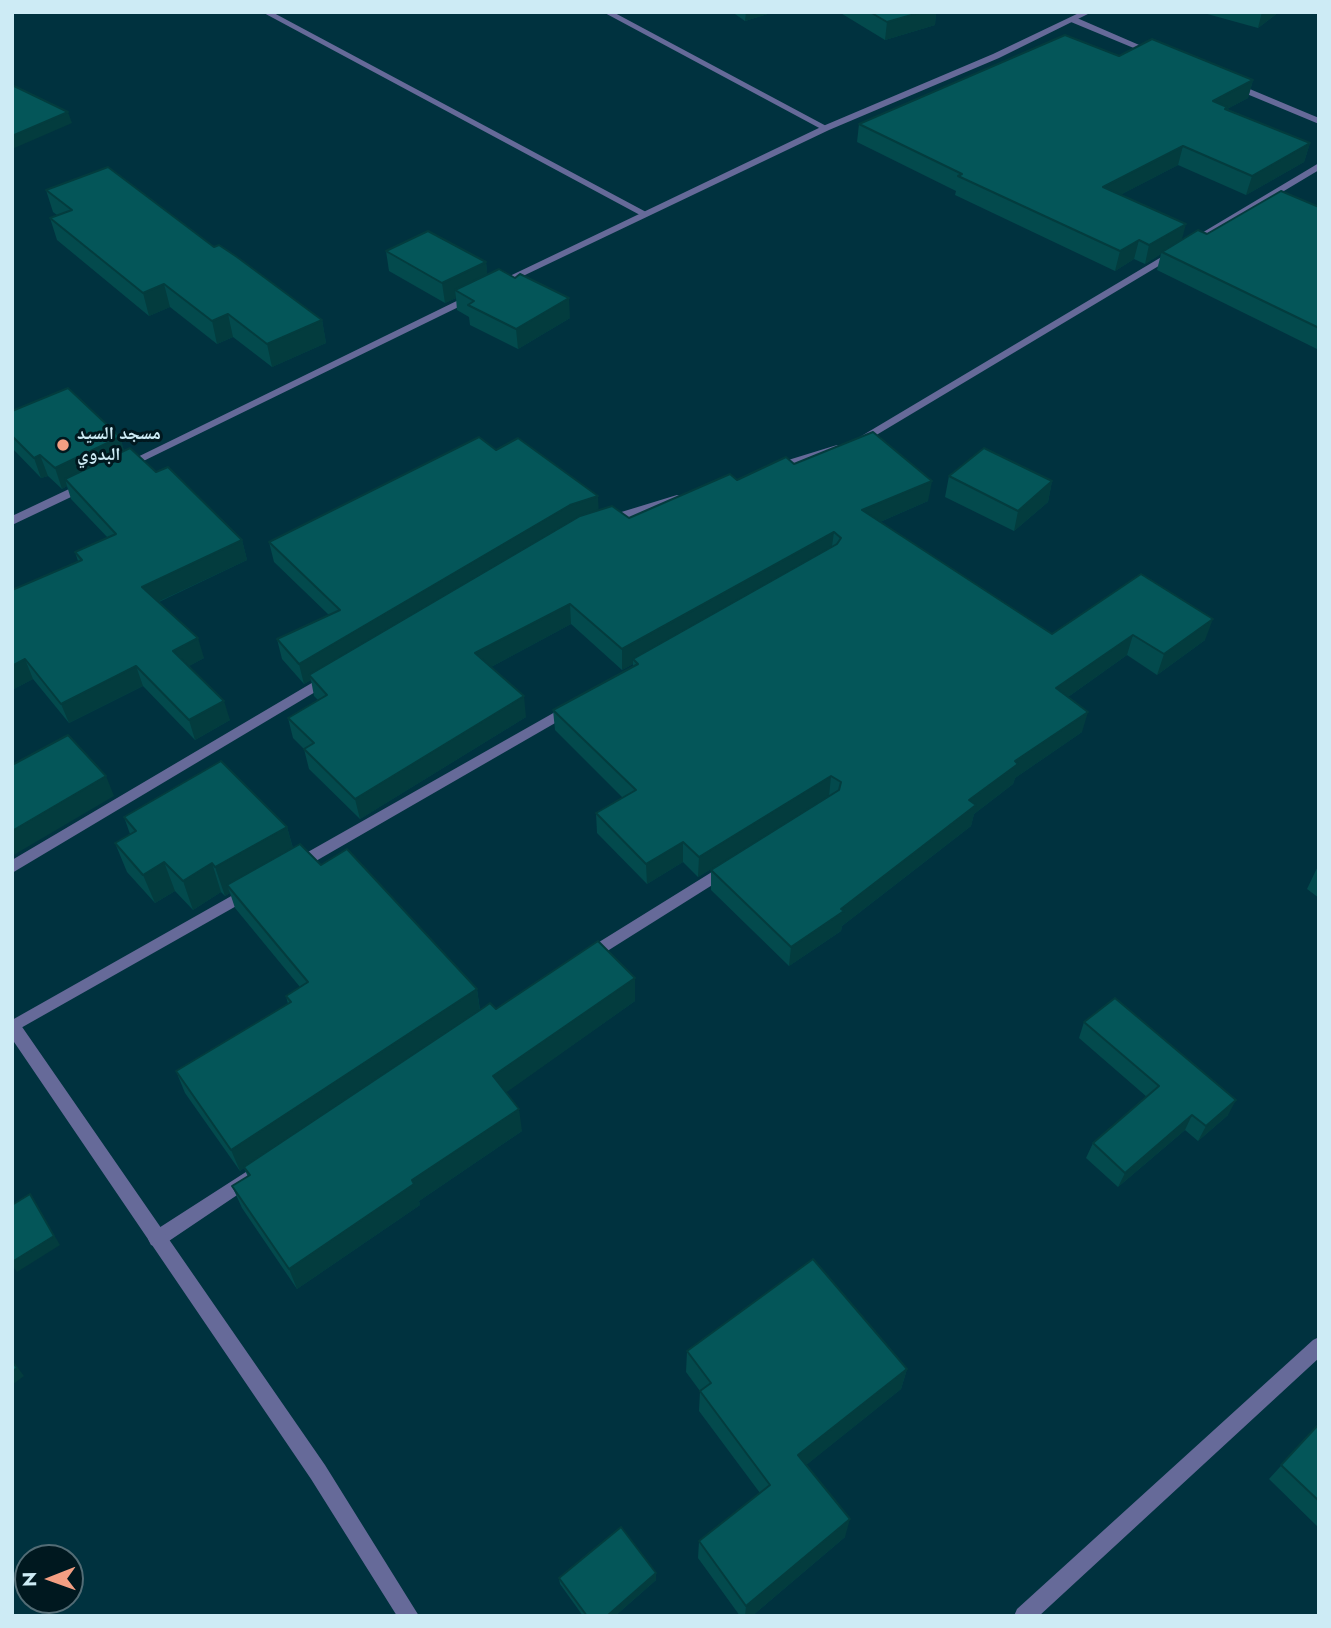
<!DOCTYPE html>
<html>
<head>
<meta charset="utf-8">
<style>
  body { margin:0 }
  #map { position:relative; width:1331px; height:1628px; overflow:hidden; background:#00323f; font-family:Jost,sans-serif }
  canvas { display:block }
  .frame { position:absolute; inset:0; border:14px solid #cdebf5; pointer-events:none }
  .north { position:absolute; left:14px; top:1544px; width:70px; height:70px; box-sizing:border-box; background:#00181f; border:2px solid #526c75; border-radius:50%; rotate:269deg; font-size:19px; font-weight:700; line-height:28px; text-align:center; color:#cdebf5 }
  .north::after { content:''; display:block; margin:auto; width:24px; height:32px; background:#f39f83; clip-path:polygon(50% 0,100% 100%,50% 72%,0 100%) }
</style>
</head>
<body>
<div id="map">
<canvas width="1331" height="1628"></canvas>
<div class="frame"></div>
<div class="north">N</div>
</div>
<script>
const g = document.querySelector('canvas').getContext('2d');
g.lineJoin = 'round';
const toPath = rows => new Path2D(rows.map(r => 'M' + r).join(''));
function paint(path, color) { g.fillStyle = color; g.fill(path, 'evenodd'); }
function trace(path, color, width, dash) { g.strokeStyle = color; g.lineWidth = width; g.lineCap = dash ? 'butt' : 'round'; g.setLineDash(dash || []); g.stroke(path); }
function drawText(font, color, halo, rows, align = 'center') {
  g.font = font + ' Jost,"Noto Naskh Arabic",sans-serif'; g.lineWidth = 6; g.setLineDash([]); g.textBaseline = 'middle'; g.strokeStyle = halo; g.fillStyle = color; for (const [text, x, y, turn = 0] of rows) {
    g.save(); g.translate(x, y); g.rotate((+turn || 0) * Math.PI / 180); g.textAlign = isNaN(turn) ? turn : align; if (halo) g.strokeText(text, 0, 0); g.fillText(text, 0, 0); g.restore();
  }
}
paint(toPath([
  [262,12,272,12,648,213,640,215,262,12],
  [603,12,613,12,830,128,823,130,603,12],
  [1071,18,1077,18,1160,54,1153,56,1071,22,1071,18],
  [1233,82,1319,118,1319,124,1230,87,1229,85,1233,82],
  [1319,163,1319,170,863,443,859,444,853,441,1319,163],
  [837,445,843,448,841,450,776,470,770,467,772,465,837,445],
  [677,495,681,496,681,502,609,524,603,520,605,517,677,495],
  [327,674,333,679,332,682,12,873,12,860,327,674],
  [571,703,576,705,578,708,576,711,302,869,292,869,290,865,292,861,571,703],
  [728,862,733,864,735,868,733,872,593,960,588,962,583,960,580,956,583,952,728,862],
  [249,886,254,888,256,892,254,896,12,1033,12,1020,249,886],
  [249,1170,255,1173,257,1178,255,1183,163,1245,157,1247,151,1245,148,1239,151,1233,249,1170],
  [1319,1337,1319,1358,1039,1616,1014,1616,1017,1609,1313,1340,1319,1337]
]), '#666a99');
paint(toPath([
  [1081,12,1092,12,999,58,829,130,502,286,493,284,823,126,993,54,1081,12],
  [473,293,478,296,477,298,127,469,119,469,117,467,473,293],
  [86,481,92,485,90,488,12,525,12,516,86,481]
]), '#666a99');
paint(toPath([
  [12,1020,18,1021,325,1465,419,1616,397,1616,311,1479,12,1039,12,1020]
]), '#666a99');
paint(toPath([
  [732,12,774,12,745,21],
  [839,12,936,12,935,25,885,40],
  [1200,12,1279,12,1258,28],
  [1253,80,1248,98,1227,109,1310,143,1304,162,1246,195,1178,165,1120,195,1181,241,1319,207,1319,350,1157,270,1161,254,1145,264,1134,259,1115,271,955,195,956,191,857,142,859,124],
  [46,190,214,247,322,320,326,343,272,367,233,337,217,344,170,307,149,316,57,240,50,218,57,215,53,212],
  [386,251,486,262,487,275,570,318,518,349,470,325,469,317,457,310,456,298,445,303,389,271],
  [12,411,120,437,124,451,156,472,242,540,247,560,159,602,204,658,189,666,230,720,195,740,143,686,69,723,33,679,12,690,12,590,78,561,75,552,108,538,71,499,67,486,62,489,48,476,41,478,12,448],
  [496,450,599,510,629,518,737,480,794,464,928,501,880,522,1052,634,1141,574,1205,640,1157,675,1127,655,1068,697,1082,732,1015,778,1013,784,974,814,971,826,842,926,841,931,789,966,711,890,711,870,781,826,698,877,683,862,647,884,597,833,596,813,623,798,555,730,553,710,633,666,633,664,622,670,571,624,491,667,526,717,360,819,309,769,304,749,293,738,288,718,318,700,314,696,311,680,304,684,282,659,277,639,329,615,274,562,269,542],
  [949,476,1052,481,1048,502,1014,531,945,497],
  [124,817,287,827,293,848,321,865,477,989,480,1010,635,1001,506,1092,522,1131,419,1201,420,1205,297,1289,242,1208,232,1186,248,1177,244,1168,240,1171,185,1093,176,1071,288,1004,286,996,300,987,235,908,230,893,225,896,221,892,193,910,175,891,155,903,127,872,115,843,130,834],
  [1319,864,1319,898,1307,889],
  [1084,1022,1228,1115,1198,1141,1185,1130,1118,1187,1086,1158,1093,1143,1147,1097,1079,1038],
  [687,1351,907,1369,901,1389,806,1465,845,1537,752,1616,740,1616,698,1558,699,1541,760,1493,699,1411,700,1391,686,1372],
  [1319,1424,1319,1528,1269,1479],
  [656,1573,656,1580,615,1616,583,1616,560,1584,559,1578]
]), '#034a4d');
paint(toPath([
  [746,12,774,12,745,21],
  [922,12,936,12,935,25,885,40,887,22],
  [1262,12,1279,12,1258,28],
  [1253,80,1248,98,1227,109,1213,101],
  [68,112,72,123,12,149,12,136],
  [1310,143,1304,162,1246,195,1252,176],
  [1183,146,1178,165,1099,206,1103,187],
  [1186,224,1181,243,1162,252,1161,254,1145,264,1149,245],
  [1139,240,1134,259,1115,271,1120,251],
  [486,262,488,282,455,290,456,298,445,303,442,283],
  [164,284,170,307,149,316,143,293],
  [569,298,570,318,518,349,516,329],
  [228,314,233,337,217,344,212,321],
  [322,320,326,343,272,367,267,344],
  [120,437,126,458,65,479,67,486,62,489,55,468],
  [40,455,48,476,41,478,34,458],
  [932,481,928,501,859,531,862,510],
  [1052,481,1048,502,1014,531,1018,511],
  [598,496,599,517,309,675,311,680,304,684,299,664,570,505],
  [834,532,831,553,633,659,633,664,622,670,622,649],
  [242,540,247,560,149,606,142,587],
  [570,604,571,624,478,674,475,653],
  [1213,619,1205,640,1157,675,1164,654],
  [1133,635,1127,655,1051,709,1056,688],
  [198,638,204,658,180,671,173,651],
  [25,659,33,679,12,690,12,666],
  [136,666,143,686,69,723,61,704],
  [524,696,526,717,360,819,355,799],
  [224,701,230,720,195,740,189,720],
  [1088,712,1082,732,1015,778,1013,784,974,814,971,826,842,926,841,931,789,966,791,947,841,909,1015,761],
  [106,776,114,796,12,856,12,831],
  [831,776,829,797,698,877,699,857],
  [287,827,295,856,227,885,230,893,225,896,215,867],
  [683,842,683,862,647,884,646,864],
  [164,862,175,891,155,903,143,875],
  [212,863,221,892,193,910,183,881],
  [635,978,635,1001,497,1099,493,1076],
  [477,989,480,1012,240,1171,231,1150],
  [1236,1100,1228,1115,1198,1141,1206,1126],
  [519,1109,522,1131,419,1201,420,1205,297,1289,289,1269,412,1180],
  [1192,1115,1185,1130,1118,1187,1125,1173],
  [30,1194,60,1245,17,1272,12,1265,12,1262],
  [12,1360,24,1376,12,1385],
  [907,1369,901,1389,795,1474,798,1455],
  [850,1519,845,1537,752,1616,745,1616,746,1606],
  [656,1573,656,1580,615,1616,607,1616]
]), '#033c3e');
const building = toPath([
  [870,12,922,12,887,22,870,12],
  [1065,35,1119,56,1152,39,1253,80,1213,101,1227,107,1225,109,1310,143,1252,176,1183,146,1103,187,1186,224,1149,245,1139,240,1120,251,958,176,962,174,859,124,1065,35],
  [12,85,68,112,12,136,12,85],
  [108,167,214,247,219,245,237,257,322,320,267,344,228,314,212,321,164,284,143,293,50,218,72,210,46,190,108,167],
  [1281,191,1319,207,1319,328,1162,252,1198,230,1207,234,1281,191],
  [428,231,486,262,442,283,386,251,428,231],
  [499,269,515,278,520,274,569,298,516,329,468,305,474,301,455,290,499,269],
  [68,388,120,437,55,468,40,455,34,458,12,436,12,411,68,388],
  [873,432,932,481,862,510,1052,634,1141,574,1213,619,1164,654,1133,635,1056,688,1088,712,1015,761,1018,764,969,800,976,805,841,909,844,911,791,947,711,870,839,790,841,782,831,776,699,857,683,842,646,864,596,813,636,790,553,710,638,664,633,659,837,544,841,538,834,532,622,649,570,604,475,653,524,696,355,799,304,749,314,743,288,718,327,695,309,675,580,516,612,506,629,518,730,474,737,480,786,457,794,464,873,432],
  [479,437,496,450,518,438,598,496,570,505,299,664,277,639,340,610,269,542,479,437],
  [130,448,156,472,168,467,242,540,142,587,198,638,173,651,224,701,189,720,136,666,61,704,25,659,12,666,12,590,82,560,75,552,116,534,65,479,130,448],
  [984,448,1052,481,1018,511,949,476,984,448],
  [68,735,106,776,12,831,12,765,68,735],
  [221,761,287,827,215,867,212,863,183,881,164,862,143,875,115,843,136,831,124,817,221,761],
  [300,844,321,865,347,849,477,989,231,1150,176,1071,291,1002,286,996,308,982,227,885,300,844],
  [598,941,635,978,493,1076,519,1109,412,1180,414,1184,289,1269,232,1186,250,1175,244,1167,483,1008,490,1003,496,1009,598,941],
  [1115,998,1236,1100,1206,1126,1192,1115,1125,1173,1093,1143,1159,1086,1084,1022,1115,998],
  [30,1194,54,1236,12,1262,12,1205,30,1194],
  [813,1259,907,1369,798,1455,850,1519,746,1606,699,1541,770,1485,700,1391,711,1383,687,1351,813,1259],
  [12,1361,17,1368,12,1372,12,1361],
  [1319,1424,1319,1501,1281,1465,1319,1424],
  [621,1527,656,1573,607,1616,587,1616,559,1578,621,1527]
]);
paint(building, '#045659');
trace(building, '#033c3e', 2);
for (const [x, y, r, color] of [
  [63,445,7,"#f39f83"]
]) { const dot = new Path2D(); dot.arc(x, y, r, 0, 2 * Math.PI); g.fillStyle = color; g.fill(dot); trace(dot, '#00181f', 2.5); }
drawText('bold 18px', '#cdebf5', '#00181f', [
  ["مسجد السيد",77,435],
  ["البدوي",77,456]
], 'left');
</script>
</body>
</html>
